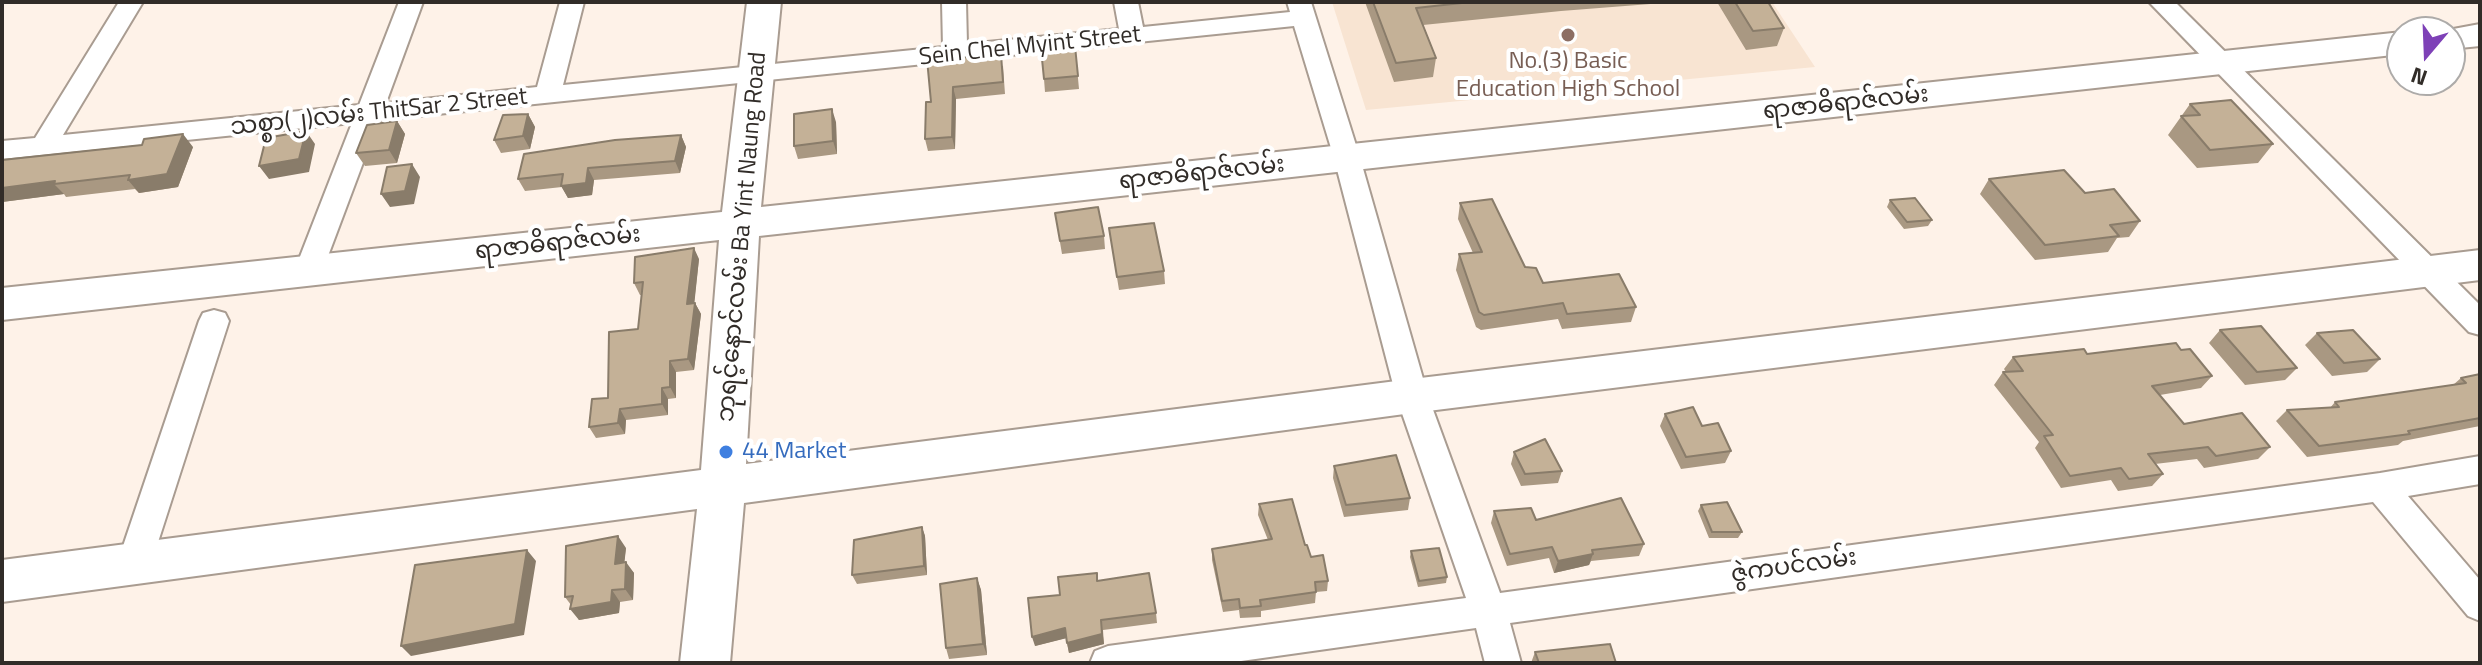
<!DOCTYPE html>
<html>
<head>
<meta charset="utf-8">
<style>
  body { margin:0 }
  #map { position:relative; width:2482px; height:665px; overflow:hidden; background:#fef2e8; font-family:"Titillium Web",sans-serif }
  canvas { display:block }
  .frame { position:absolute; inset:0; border:4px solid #312c28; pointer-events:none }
  .north { position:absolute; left:2386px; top:16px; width:80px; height:80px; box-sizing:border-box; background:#fff; border:2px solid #adaba9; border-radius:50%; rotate:199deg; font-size:22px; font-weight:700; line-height:32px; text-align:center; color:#312c28 }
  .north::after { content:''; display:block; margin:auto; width:28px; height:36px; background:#7e41b7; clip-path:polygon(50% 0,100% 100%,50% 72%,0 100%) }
</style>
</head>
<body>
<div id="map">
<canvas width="2482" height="665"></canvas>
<div class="frame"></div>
<div class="north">N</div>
</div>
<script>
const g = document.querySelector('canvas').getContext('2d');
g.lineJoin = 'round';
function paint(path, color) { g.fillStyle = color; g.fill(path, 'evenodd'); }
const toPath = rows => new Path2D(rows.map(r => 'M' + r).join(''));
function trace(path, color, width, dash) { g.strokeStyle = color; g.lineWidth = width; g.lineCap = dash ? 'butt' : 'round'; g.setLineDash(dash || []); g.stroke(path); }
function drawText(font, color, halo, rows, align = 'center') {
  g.font = font + ' "Titillium Web","Noto Sans Myanmar",sans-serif'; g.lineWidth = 8; g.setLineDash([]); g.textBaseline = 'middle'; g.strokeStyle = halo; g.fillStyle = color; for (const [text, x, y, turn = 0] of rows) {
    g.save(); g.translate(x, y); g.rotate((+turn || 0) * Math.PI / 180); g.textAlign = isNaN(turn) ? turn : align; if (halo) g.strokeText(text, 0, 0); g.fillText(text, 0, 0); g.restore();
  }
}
paint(toPath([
  [1332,2,1772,2,1815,67,1366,110]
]), '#f8e4d2');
const street = toPath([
  [119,2,143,2,63,135,359,105,399,2,423,2,386,103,537,87,560,2,584,2,563,85,943,47,942,2,966,2,967,44,1119,29,1114,2,1138,2,1143,27,1290,12,1287,2,1311,2,1360,158,1428,396,1500,593,2380,473,2480,456,2480,484,2408,496,2480,580,2480,621,2468,616,2373,502,1510,623,1521,663,1485,663,1476,628,1227,663,1090,663,1095,651,1108,646,1466,598,1396,396,1334,158,1294,26,379,120,322,272,318,280,308,283,298,280,294,272,352,123,2,159,2,141,35,138,119,2],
  [2149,2,2175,2,2480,305,2480,335,2469,332,2149,2],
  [214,310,225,313,229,321,151,564,146,575,134,579,122,575,117,564,199,321,203,313,214,310]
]);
const secondary = toPath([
  [747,2,781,2,761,207,2402,32,2402,54,759,236,746,464,1412,379,2480,250,2480,280,1412,413,744,503,730,663,680,663,697,509,2,602,2,560,701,470,719,240,2,320,2,288,722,212,747,2],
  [2480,24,2480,46,2450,49,2450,32,2437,32,2480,24]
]);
trace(street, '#a99c91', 4);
trace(secondary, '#a99c91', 4);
paint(street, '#fff');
paint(secondary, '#fff');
paint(toPath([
  [1365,2,1676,2,1561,11,1423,25,1436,58,1433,77,1394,82],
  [1717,2,1768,2,1784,28,1777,46,1746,50],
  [1075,46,1079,89,1045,92,1044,79],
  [958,58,1003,66,1005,94,956,99,955,149,928,151,925,139,931,102],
  [2190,104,2273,144,2258,163,2197,168,2168,135],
  [528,114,535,127,530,149,501,153,494,140],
  [397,121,405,134,397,163,365,166,356,153],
  [836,122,837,154,798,159,794,146],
  [681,135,686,147,680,173,594,180,592,195,568,198,562,187,525,191,518,179],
  [193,147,178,187,139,193,135,189,66,197,64,194,2,202,2,160],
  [1989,179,2085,193,2140,221,2129,237,2117,238,2108,252,2035,260,1980,194],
  [1890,200,1932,220,1928,226,1904,229,1887,207],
  [1460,203,1543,283,1636,307,1631,322,1562,329,1558,319,1481,330,1476,327,1456,270,1459,254,1473,253,1458,219],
  [1055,213,1104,236,1105,249,1062,254],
  [1109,228,1164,271,1165,284,1119,290],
  [699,259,694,303,695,303,701,314,694,370,676,372,676,398,668,399,668,415,626,420,625,434,596,438,589,427,608,398,638,329,642,295,640,295,634,283],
  [2220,330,2297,368,2285,380,2245,385,2209,343],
  [2317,333,2380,359,2367,372,2332,376,2305,345],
  [2181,350,2212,376,2201,388,2160,395,2184,424,2270,447,2258,459,2204,468,2197,459,2155,464,2163,474,2152,486,2118,491,2111,480,2061,488,2035,448,2039,442,1994,385,2003,372,2006,372,2004,369,2013,357],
  [2480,374,2480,426,2403,441,2398,445,2307,457,2276,421,2287,410,2330,408,2335,402,2453,385,2461,378],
  [1665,414,1731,451,1725,463,1681,469,1660,426],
  [1514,452,1562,471,1558,483,1521,486,1511,464],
  [1334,466,1410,498,1408,510,1344,517,1333,478],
  [1259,504,1305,545,1311,557,1328,581,1327,591,1316,592,1315,603,1261,611,1261,617,1240,618,1239,610,1223,612,1212,560,1212,549,1268,540,1258,515],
  [1701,505,1742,532,1738,538,1709,538,1698,511],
  [1494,511,1536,520,1644,544,1639,556,1591,561,1589,565,1554,573,1549,558,1507,566,1491,523],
  [922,527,925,536,927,575,857,584,852,575],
  [626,548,624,562,634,573,633,600,620,602,619,613,579,620,571,605,565,597],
  [1411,551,1447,577,1446,583,1418,587,1410,557],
  [977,578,981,590,987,655,949,659,946,648],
  [1098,581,1156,613,1157,623,1103,630,1104,644,1069,653,1066,638,1035,646,1060,595],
  [1535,652,1616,663,1531,663]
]), '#a99882');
paint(toPath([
  [953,87,956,99,955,149,952,137],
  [832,109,836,122,837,154,833,141],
  [528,114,535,127,530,149,523,136],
  [397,121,405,134,397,163,389,150],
  [306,131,315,144,309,172,269,179,259,166],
  [183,134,193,147,178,187,139,193,128,180],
  [681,135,686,147,680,173,675,161],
  [412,164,420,177,414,204,390,207,381,194],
  [588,168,594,180,592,195,568,198,561,186],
  [55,181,54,184,64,194,2,202,2,188],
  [694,248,699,259,693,316,687,304],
  [695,303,701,314,694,370,688,359],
  [670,361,676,372,676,398,670,387],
  [662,388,668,399,668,415,662,404],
  [620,409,626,420,625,434,618,423],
  [922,527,925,536,927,575,924,566],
  [618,536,626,548,623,576,615,564],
  [527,550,536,561,524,635,411,656,401,646],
  [1593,554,1589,565,1554,573,1558,561],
  [626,562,634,573,633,600,625,589],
  [977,578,981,590,987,655,983,644],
  [612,590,620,602,619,613,579,620,570,609],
  [1101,620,1104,644,1069,653,1067,643],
  [1065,628,1067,638,1035,646,1032,637]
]), '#897c6a');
const building = toPath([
  [1373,2,1471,2,1416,8,1436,58,1396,63,1373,2],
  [1735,2,1768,2,1784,28,1753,31,1735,2],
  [1075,46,1078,76,1044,79,1041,49,1075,46],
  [1001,54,1003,82,953,87,952,137,925,139,926,102,931,102,927,59,957,55,958,58,1001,54],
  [2231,100,2273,144,2210,150,2181,116,2200,115,2190,104,2231,100],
  [832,109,833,141,794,146,794,114,832,109],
  [528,114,523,136,494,140,503,115,528,114],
  [397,121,389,150,356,153,367,125,397,121],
  [306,131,299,159,259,166,266,138,306,131],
  [183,134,167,174,128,180,130,175,54,184,55,181,2,188,2,160,142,145,144,139,183,134],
  [681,135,675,161,588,168,586,183,561,186,563,174,518,179,524,154,615,140,681,135],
  [412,164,405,191,381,194,387,167,412,164],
  [2064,170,2085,193,2114,189,2140,221,2110,225,2119,236,2045,245,1989,179,2064,170],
  [1915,198,1932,220,1907,222,1890,200,1915,198],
  [1492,199,1525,267,1536,268,1543,283,1619,274,1636,307,1567,314,1563,303,1484,315,1479,312,1459,254,1482,252,1460,203,1492,199],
  [1098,207,1104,236,1060,241,1055,213,1098,207],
  [1154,223,1164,271,1117,277,1109,228,1154,223],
  [694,248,687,304,695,303,688,359,670,361,670,387,662,388,662,404,620,409,618,423,589,427,592,399,608,398,609,332,638,329,643,282,634,283,635,257,694,248],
  [2261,326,2297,368,2257,372,2220,330,2261,326],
  [2353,330,2380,359,2344,363,2317,333,2353,330],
  [2176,343,2181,350,2190,349,2212,376,2152,386,2184,424,2242,413,2270,447,2216,456,2208,447,2148,454,2163,474,2129,479,2121,468,2070,476,2044,436,2053,435,2003,372,2023,371,2013,357,2084,349,2087,354,2176,343],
  [2480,374,2480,418,2408,431,2410,434,2319,446,2287,410,2339,407,2335,402,2466,383,2461,378,2480,374],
  [1693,407,1702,426,1718,423,1731,451,1686,457,1665,414,1693,407],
  [1545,439,1562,471,1525,474,1514,452,1545,439],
  [1396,455,1410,498,1346,505,1334,466,1396,455],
  [1621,498,1644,544,1592,550,1593,554,1558,561,1552,547,1510,554,1494,511,1531,508,1536,520,1621,498],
  [1292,499,1305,545,1307,545,1311,557,1323,555,1328,581,1315,582,1316,592,1260,600,1261,606,1240,608,1239,599,1222,601,1212,549,1272,539,1259,504,1292,499],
  [1727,502,1742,532,1712,532,1701,505,1727,502],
  [922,527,924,566,852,575,854,540,922,527],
  [618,536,615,564,626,562,625,589,612,590,611,602,570,609,573,596,565,597,566,546,618,536],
  [1439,548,1447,577,1419,581,1411,551,1439,548],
  [527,550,515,624,401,646,415,565,527,550],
  [1097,573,1097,581,1149,573,1156,613,1101,620,1102,634,1067,643,1065,628,1032,637,1028,598,1060,595,1058,577,1097,573],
  [977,578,983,644,946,648,940,584,977,578],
  [1610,644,1616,663,1539,663,1535,652,1610,644]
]);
paint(building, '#c4b197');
trace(building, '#897c6a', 2);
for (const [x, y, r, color] of [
  [1568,35,8,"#8d6e63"],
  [726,452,8,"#3f7fe0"]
]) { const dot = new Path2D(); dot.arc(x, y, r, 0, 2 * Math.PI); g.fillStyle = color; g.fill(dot); trace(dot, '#fff', 3); }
drawText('24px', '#312c28', '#fff', [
  ["Sein Chel Myint Street",1030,47,-6],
  ["ရာဇာဓိရာဇ်လမ်း",1846,104,-6],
  ["သစ္စာ(၂)လမ်း ThitSar 2 Street",379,113,-6],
  ["ရာဇာဓိရာဇ်လမ်း",1202,174,-6],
  ["ဘုရင့်နောင်လမ်း Ba Yint Naung Road",743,237,-85],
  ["ရာဇာဓိရာဇ်လမ်း",558,244,-6],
  ["ဇွဲကပင်လမ်း",1794,567,-8]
]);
drawText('24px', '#785e54', '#fff', [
  ["No.(3) Basic",1568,62],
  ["Education High School",1568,90]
]);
drawText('24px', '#366cbe', '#fff', [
  ["44 Market",742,452]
], 'left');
</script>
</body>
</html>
